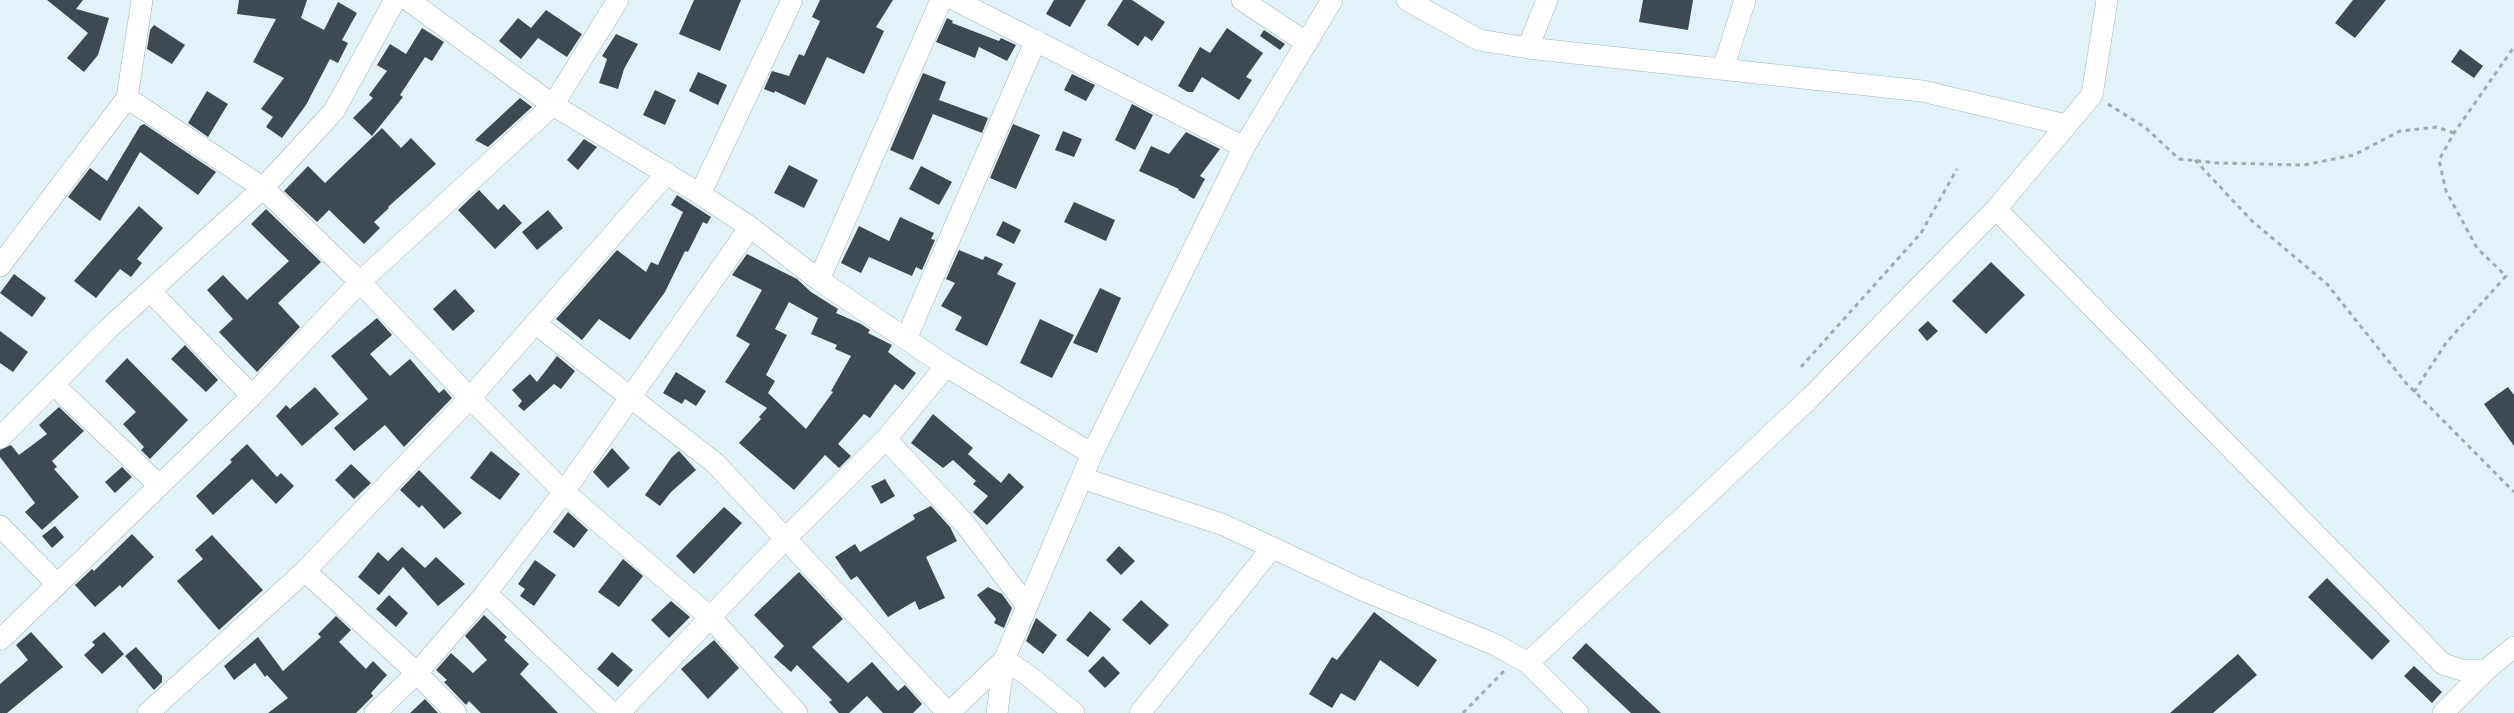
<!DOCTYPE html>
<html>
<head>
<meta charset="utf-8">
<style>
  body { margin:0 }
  canvas { display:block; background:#e1f3f8 }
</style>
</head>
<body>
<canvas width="2514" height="713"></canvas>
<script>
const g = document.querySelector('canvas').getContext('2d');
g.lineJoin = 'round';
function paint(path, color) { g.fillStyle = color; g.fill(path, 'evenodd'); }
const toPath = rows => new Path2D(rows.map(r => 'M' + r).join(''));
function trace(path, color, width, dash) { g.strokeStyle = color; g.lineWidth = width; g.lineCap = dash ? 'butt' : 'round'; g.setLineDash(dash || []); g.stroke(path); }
paint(toPath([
  [47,0,83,0,76,9,109,18,98,55,84,72,67,58,88,33],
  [239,0,307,0,301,18,324,30,338,2,357,13,342,40,348,43,338,63,330,59,306,105,282,138,266,127,273,117,261,109,284,78,253,62,276,19,237,14],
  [694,0,741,0,720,51,679,34],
  [820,0,893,0,876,27,884,31,864,74,827,57,805,105,775,91,774,93,764,89,772,71,789,76,799,54,804,56,820,21,812,17],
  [1054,0,1086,0,1070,27,1046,14],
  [1123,0,1132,0,1165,22,1152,41,1145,36,1138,46,1107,25],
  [1643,0,1693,0,1688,30,1639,22],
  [2353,0,2386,0,2355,38,2335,23],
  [546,10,582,34,567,57,538,38,521,59,499,41,518,18,531,28],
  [947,18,953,21,952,23,999,41,1001,38,1016,45,1007,61,979,47,975,58,936,42],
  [154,25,185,45,172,64,147,49,150,30],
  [422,28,444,42,432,61,425,57,400,95,403,97,372,136,353,118,373,98,369,95,387,71,377,65,390,44,406,54],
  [1227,28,1263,53,1246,77,1252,80,1239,100,1202,77,1193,92,1188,92,1178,86,1200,47,1210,53],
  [1264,30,1285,44,1280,50,1260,36],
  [616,34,638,44,624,69,618,89,599,83,607,59,602,56],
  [2460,49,2483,66,2474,78,2451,62],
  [698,72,727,85,718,105,689,91],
  [923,73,946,82,939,100,988,118,982,133,933,114,913,160,890,150],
  [1072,74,1095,85,1086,101,1064,90],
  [655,90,676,100,665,125,643,115],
  [207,91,228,104,208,137,188,123],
  [520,98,532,107,488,147,475,140],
  [1132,104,1153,115,1135,150,1115,140],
  [144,124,216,172,198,195,140,152,100,221,68,197,90,168,107,181,140,126],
  [1013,124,1040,135,1016,189,990,178],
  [382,128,401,148,411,138,436,164,388,207,389,208,374,222,380,228,364,244,329,210,317,222,284,191,308,166,325,183],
  [1063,131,1082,139,1074,157,1055,150],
  [1186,132,1220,149,1200,176,1205,179,1194,199,1178,190,1179,189,1139,171,1151,146,1169,154],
  [584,139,597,147,578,170,567,160],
  [789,165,818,180,804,208,774,193],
  [921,166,952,182,939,205,909,189],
  [479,190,498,210,504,204,522,223,495,249,458,210],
  [677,195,711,217,707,224,703,222,688,252,685,251,665,292,630,340,599,319,582,340,556,319,617,250,646,272,651,262,658,265,683,212,671,205],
  [1074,202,1115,220,1106,241,1064,222],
  [139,206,163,228,137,259,142,263,131,277,120,269,96,298,74,281],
  [266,209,321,262,278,303,300,327,257,372,219,332,233,319,207,290,223,275,247,300,289,261,251,224],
  [548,210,563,228,537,250,522,232],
  [900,217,934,233,931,239,935,240,922,270,916,267,912,276,869,257,861,273,841,263,859,226,889,241],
  [1003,221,1021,230,1014,244,996,235],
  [959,250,983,260,985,256,1003,264,997,274,1016,283,987,346,955,330,962,317,941,306,955,283,946,279],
  [747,254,797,279,811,292,838,309,836,313,861,324,870,330,868,333,892,345,888,352,916,373,903,390,895,384,870,418,864,414,838,444,851,456,839,468,825,455,794,490,739,443,761,419,759,417,767,408,725,382,750,344,736,336,762,290,732,275],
  [789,302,818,318,811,334,837,345,835,349,851,356,831,391,833,392,806,429,768,393,775,381,766,375,787,335,775,329],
  [1991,262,2025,295,1986,334,1952,301],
  [14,274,46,298,32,317,0,293],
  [1100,288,1121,298,1097,353,1073,343],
  [455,289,475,311,453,331,433,309],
  [377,318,392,335,370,354,390,376,410,359,439,393,444,389,452,398,404,447,385,425,354,451,334,428,368,399,331,356],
  [1040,319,1074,335,1052,378,1020,363],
  [1928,321,1938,331,1927,341,1918,330],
  [0,331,28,352,13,372,0,363],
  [185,345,218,380,206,392,171,359],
  [557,356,575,371,561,389,554,384,524,411,518,406,522,401,512,390,530,374,537,382],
  [127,358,188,420,150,459,141,450,144,447,123,424,136,412,105,381],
  [676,372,706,391,696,406,685,399,682,404,663,393],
  [315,387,339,414,302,446,276,416,286,405,290,409],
  [2508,387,2514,395,2514,446,2484,404],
  [59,407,84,431,52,461,57,467,54,469,79,497,42,530,25,512,35,503,0,457,0,450,11,445,19,455,47,434,39,425],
  [933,414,973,448,968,454,1001,483,1009,473,1024,487,987,525,973,512,988,496,973,484,976,481,953,460,943,468,911,443],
  [247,444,277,477,281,473,294,486,276,504,252,479,213,515,196,496,232,462,230,460],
  [612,448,630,468,608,488,593,472],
  [491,451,520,474,500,500,470,478],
  [679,451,696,470,671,492,660,506,645,495,672,457],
  [351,464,371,483,354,499,335,480],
  [122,467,132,477,115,493,105,482],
  [419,470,462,513,444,529,422,505,419,508,400,490],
  [885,479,895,496,881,504,871,486],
  [931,506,950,527,957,541,926,557,945,598,919,610,915,601,888,617,857,576,851,580,835,557,855,544,860,552,915,519,913,515],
  [724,507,742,523,694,574,676,556],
  [568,512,588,530,574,548,553,532],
  [55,526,64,537,52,548,42,536],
  [132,534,154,557,122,588,120,585,95,607,75,585,92,569,94,571],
  [212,535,263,590,219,630,177,581,203,559,195,550],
  [1119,546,1135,561,1121,575,1106,560],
  [402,547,425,568,436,557,465,584,438,606,403,567,379,595,358,577,378,552,388,561],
  [623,559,643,576,619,607,598,592],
  [535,560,556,575,534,606,520,596,525,589,518,584],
  [799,572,843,619,812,647,848,683,872,662,898,691,905,685,922,704,913,713,883,713,867,696,849,713,839,713,829,702,832,700,797,665,791,672,774,657,784,646,754,615],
  [2327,578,2390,641,2372,660,2308,597],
  [988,587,1002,594,1012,608,1004,628,994,623,996,619,977,595],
  [389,595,408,613,396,627,376,609],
  [1141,600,1169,625,1150,645,1122,620],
  [671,601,690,617,669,638,651,620],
  [1090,611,1111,629,1088,657,1066,640],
  [1374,612,1437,660,1418,687,1380,660,1355,701,1341,693,1332,708,1309,694,1332,657,1337,660],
  [484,615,507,637,504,640,529,664,520,674,558,713,481,713,469,701,466,705,444,682,447,680,436,670,451,653,473,673,487,660,465,636],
  [336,616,351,630,339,642,366,669,373,661,387,675,371,693,373,696,356,713,268,713,288,698,267,675,265,677,255,663,234,680,224,666,258,637,283,671,321,637,318,634],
  [1036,618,1057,635,1043,654,1026,641],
  [31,632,63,667,7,713,0,713,0,684,28,660,16,645],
  [104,632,124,654,102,674,84,655,95,645,92,642],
  [714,640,739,668,708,699,681,669],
  [1586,643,1661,713,1631,713,1572,658],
  [136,647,162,676,162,682,154,690,125,656],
  [612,652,633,670,618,687,597,669],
  [2238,654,2257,675,2213,713,2170,713],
  [1103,656,1120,673,1105,688,1088,671],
  [2414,666,2442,692,2432,703,2404,676],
  [425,699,438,713,410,713]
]), '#3e4951');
const street = toPath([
  [142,0,127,98,263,188,334,111,395,0],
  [408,0,553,105,700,194,750,227,819,280,946,366,1092,454],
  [955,0,1244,147],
  [1242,0,1307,43],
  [1407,0,1479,40,1528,48,1922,91,2066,125],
  [1528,48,1547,0],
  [1723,69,1745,0],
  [700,194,792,0],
  [1996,209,2443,664,2462,670,2486,670],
  [0,266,127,98],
  [819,280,941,0],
  [150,291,252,396],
  [535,323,715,463,948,713],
  [906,339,1036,40],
  [53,384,159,485],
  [0,438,108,329,263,188,360,282,470,398,564,492,711,618,797,713],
  [886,439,965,524,1027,606],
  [1082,478,1224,525,1358,588,1496,645,1528,663,1578,713],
  [0,526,57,584],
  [305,571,417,673,456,713],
  [486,593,612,713],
  [0,640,252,396,360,282,553,105,618,0],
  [1528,663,1810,398,1996,209,2092,95,2107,0],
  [148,713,305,571,470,398,667,173],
  [375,713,417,673,486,593,564,492,750,227],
  [619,713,786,538,886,439,946,366],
  [949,713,1004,660,1092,454,1244,147,1332,0],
  [997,713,1004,660,1025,673,1074,713],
  [1140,713,1272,548],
  [2443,713,2486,670,2514,647]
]);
trace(street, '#a2b3b7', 22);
trace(toPath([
  [2108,104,2146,128,2179,159,2218,163,2304,165,2354,155,2400,131,2437,127,2454,133],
  [2195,160,2252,221,2327,284,2406,383,2514,492],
  [1801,367,1921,233,1957,169],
  [2414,392,2446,343,2506,276,2477,248,2446,191,2439,160,2454,133,2514,47],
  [1463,713,1504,671]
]), '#9eacb0', 3, [4.5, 4.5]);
trace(street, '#fff', 21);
</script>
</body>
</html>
